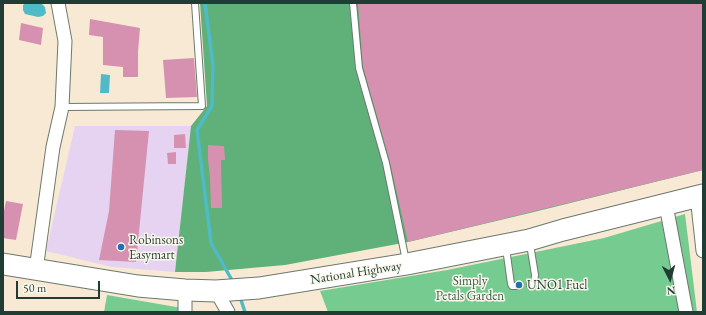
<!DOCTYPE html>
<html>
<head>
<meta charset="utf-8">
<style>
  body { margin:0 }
  #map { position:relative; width:706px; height:315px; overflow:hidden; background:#f8e9d5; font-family:"EB Garamond",serif }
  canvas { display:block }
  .frame { position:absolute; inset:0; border:4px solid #1f3d34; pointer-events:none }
  .north { position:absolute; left:650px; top:259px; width:40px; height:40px; -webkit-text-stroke:3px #fbf7ec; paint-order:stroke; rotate:174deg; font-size:11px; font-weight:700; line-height:16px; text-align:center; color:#1f3d34 }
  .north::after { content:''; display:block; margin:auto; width:14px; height:18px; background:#1f3d34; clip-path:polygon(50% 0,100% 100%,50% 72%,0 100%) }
  .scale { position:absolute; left:16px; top:281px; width:84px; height:18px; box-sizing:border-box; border:2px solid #1f3d34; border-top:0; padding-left:5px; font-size:12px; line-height:14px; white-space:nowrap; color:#1f3d34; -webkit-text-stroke:3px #fbf7ec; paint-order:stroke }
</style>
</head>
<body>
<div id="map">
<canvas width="706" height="315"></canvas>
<div class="frame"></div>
<div class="north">N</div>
<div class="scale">50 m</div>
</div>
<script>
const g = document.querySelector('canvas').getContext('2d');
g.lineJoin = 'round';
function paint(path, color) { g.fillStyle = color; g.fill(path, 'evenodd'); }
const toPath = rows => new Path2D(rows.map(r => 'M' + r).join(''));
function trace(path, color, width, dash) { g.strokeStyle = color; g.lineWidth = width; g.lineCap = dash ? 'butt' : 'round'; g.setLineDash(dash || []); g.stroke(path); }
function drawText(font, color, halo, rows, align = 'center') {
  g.font = font + ' "EB Garamond",serif'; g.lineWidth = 3; g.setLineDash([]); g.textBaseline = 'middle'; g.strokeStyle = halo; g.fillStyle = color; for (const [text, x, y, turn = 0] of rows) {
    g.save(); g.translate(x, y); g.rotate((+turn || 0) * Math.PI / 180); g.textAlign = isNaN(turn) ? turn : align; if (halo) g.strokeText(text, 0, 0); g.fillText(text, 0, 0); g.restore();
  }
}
paint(toPath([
  [75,126,191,126,175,272,112,267,46,251]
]), '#e5d3f1');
paint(toPath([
  [685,214,697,312,328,312,320,291,447,270,604,238],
  [107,295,182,308,181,312,104,312]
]), '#76cc90');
paint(toPath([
  [200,3,703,3,703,170,534,212,408,242,285,265,206,272,175,272,191,126,207,106]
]), '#60b07a');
paint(toPath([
  [26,3,42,4,45,7,46,13,43,16,38,17,25,14,23,10,23,5],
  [101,74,110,75,109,93,100,93]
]), '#4ebbc6');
trace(toPath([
  [205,3,213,66,212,106,197,130,211,243,233,282],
  [240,297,245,312]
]), '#4ebbc6', 3.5);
paint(toPath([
  [358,3,703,3,703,170,408,242,390,162,363,67],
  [90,19,140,28,138,52,138,77,123,77,123,67,103,65,103,37,89,35],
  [21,23,43,28,41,45,19,40],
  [194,58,197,97,166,98,163,60],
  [115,130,149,131,136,262,99,260,109,211],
  [185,134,186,148,174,148,174,135],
  [208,145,224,146,225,160,221,160,222,208,211,208,210,177,208,160],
  [176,152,176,164,168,164,167,153],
  [6,201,23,204,16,240,3,238,3,216]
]), '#d791b0');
const lane = toPath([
  [353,3,359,68,386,163,406,261],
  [62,107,202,106,195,3],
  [530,244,535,275,534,284,530,285],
  [506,248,511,284,512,286,518,286]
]);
const street = toPath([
  [697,196,703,251],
  [666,205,686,312],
  [36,270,53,147,62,107,65,41,58,3],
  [216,291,228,312],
  [185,312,185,290]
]);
const primary = toPath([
  [3,264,138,286,185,290,216,291,259,288,407,264,529,240,563,230,703,195]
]);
trace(lane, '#6b796c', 8);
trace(street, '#6b796c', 15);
trace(primary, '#6b796c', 23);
trace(lane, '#fff', 6);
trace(street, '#fff', 13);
trace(primary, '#fff', 21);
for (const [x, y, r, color] of [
  [121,247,4,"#1f6fb2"],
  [519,285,4,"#1f6fb2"]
]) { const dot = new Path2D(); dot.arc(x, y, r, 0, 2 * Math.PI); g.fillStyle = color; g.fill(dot); trace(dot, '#fbf7ec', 1.5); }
drawText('13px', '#1f3d34', '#fbf7ec', [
  ["Robinsons",129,240],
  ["Easymart",129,255],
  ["UNO1 Fuel",527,285]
], 'left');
drawText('13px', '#1f3d34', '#fbf7ec', [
  ["National Highway",356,273,-9]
]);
drawText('13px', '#35614b', '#fbf7ec', [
  ["Simply",470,281],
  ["Petals Garden",470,296]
]);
</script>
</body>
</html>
